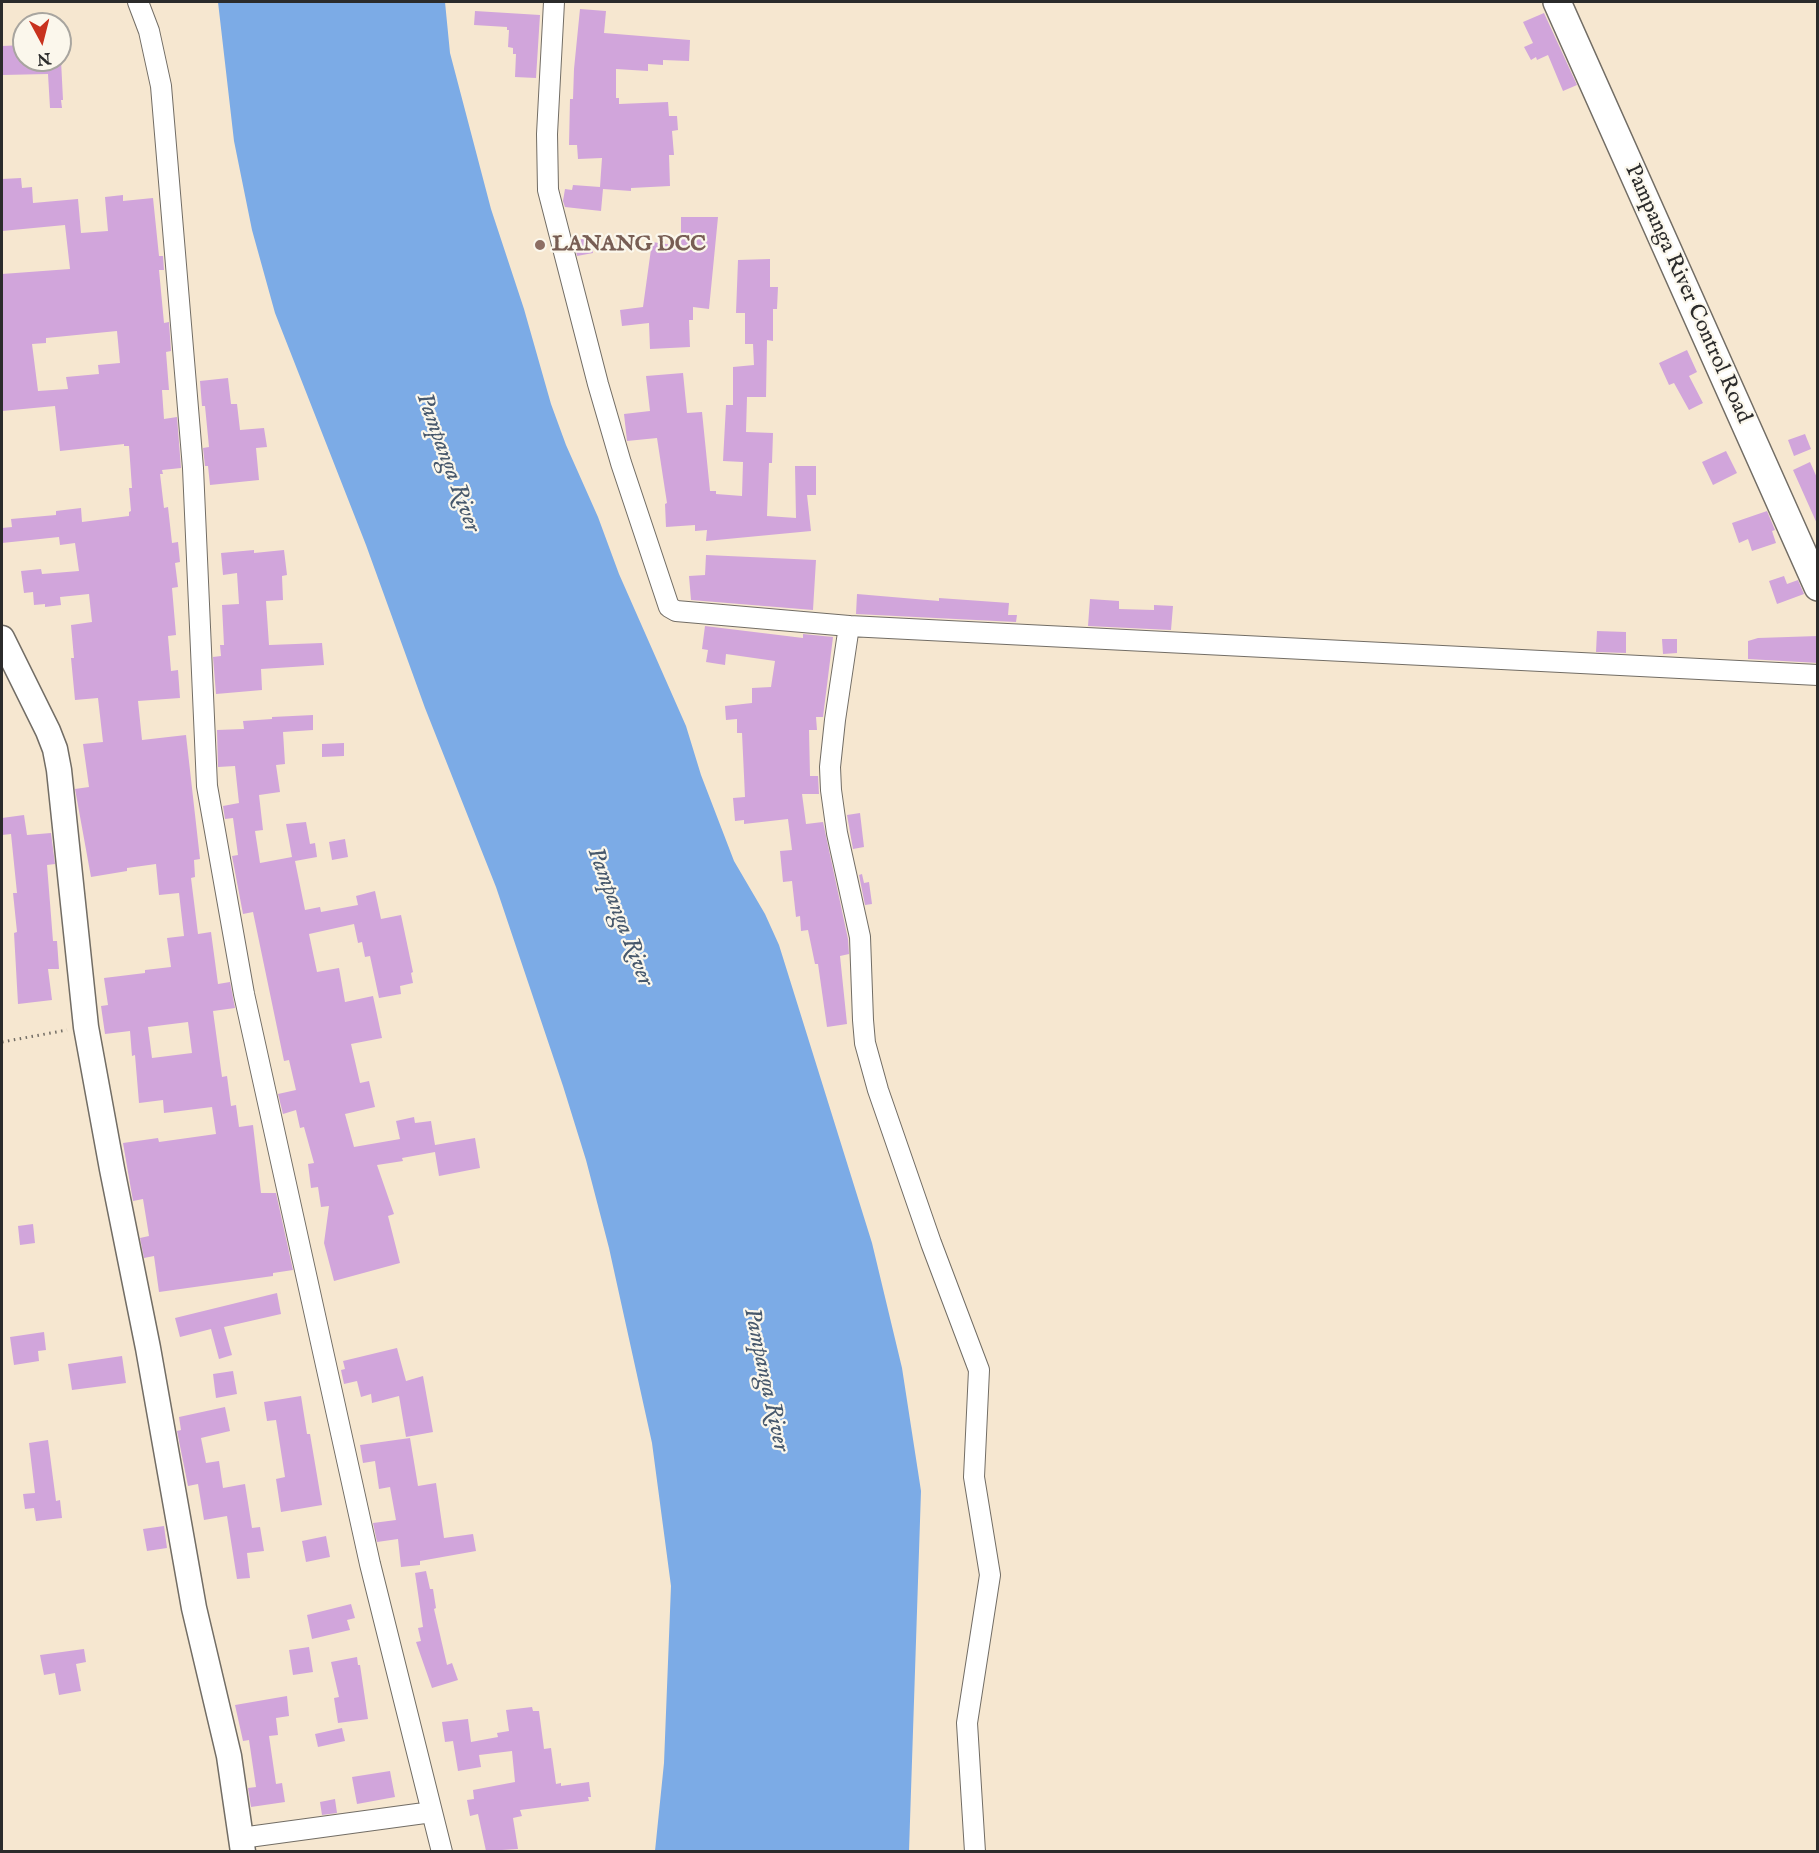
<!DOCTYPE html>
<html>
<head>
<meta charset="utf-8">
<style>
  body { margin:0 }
  #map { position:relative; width:1819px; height:1853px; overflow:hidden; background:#f6e7d0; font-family:"IM FELL English",serif }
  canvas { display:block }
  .frame { position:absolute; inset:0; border:3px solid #2b2b2b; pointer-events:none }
  .north { position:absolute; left:12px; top:12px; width:60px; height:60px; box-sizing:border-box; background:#fbf7ec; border:2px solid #a8a59f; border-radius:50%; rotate:173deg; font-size:16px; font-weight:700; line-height:24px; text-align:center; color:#2b2b2b }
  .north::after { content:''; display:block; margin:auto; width:21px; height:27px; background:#c8321e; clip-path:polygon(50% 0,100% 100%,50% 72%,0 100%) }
</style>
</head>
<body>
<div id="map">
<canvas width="1819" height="1853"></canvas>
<div class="frame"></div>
<div class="north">N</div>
</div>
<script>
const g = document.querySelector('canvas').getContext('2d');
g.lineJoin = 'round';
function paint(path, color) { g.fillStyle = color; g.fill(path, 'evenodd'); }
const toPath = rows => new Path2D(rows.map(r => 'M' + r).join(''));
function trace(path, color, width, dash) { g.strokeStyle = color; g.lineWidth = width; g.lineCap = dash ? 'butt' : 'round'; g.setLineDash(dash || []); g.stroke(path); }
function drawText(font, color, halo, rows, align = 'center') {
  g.font = font + ' "IM FELL English",serif'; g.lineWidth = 4.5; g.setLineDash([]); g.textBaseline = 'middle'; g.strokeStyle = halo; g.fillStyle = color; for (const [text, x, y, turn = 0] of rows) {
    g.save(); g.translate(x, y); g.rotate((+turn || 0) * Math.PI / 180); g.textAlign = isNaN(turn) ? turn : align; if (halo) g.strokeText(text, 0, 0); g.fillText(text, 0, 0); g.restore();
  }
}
paint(toPath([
  [218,2,445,2,450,53,491,209,524,309,551,404,566,445,598,517,619,574,686,726,701,775,734,861,765,914,779,945,872,1243,902,1368,921,1491,909,1851,655,1851,664,1763,671,1586,652,1443,609,1248,586,1160,563,1086,496,887,425,708,366,545,275,313,252,230,234,141]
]), '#7cabe6');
paint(toPath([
  [580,9,606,11,604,33,690,40,689,61,663,60,663,65,648,64,648,71,616,69,616,98,619,98,619,104,668,102,669,116,677,116,678,130,672,131,674,155,669,155,670,186,631,188,631,191,603,189,601,211,565,207,563,201,565,189,572,190,573,185,600,187,602,158,578,159,577,145,569,145,570,99,573,99,574,69],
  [475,11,540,15,536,78,515,77,516,54,513,54,513,48,508,47,509,30,507,30,507,27,474,25],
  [1544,13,1577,85,1563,91,1548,55,1537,60,1536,57,1531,60,1524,47,1533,43,1523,22],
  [24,45,24,60,61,60,63,100,61,100,62,108,50,108,48,74,2,75,2,46],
  [21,178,22,188,32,187,33,203,78,199,81,233,108,231,105,197,123,195,123,201,153,198,159,256,163,256,164,270,159,270,164,323,169,322,171,351,166,352,169,390,162,390,164,419,177,417,181,468,162,470,163,474,160,474,164,508,168,507,172,543,178,542,180,562,175,563,178,587,172,588,176,635,168,636,171,671,178,670,180,698,138,701,142,740,186,735,200,859,194,860,195,877,191,878,198,934,211,932,218,984,230,982,235,1008,213,1011,222,1077,227,1076,231,1106,236,1105,239,1127,253,1125,261,1193,276,1193,293,1270,273,1273,273,1276,159,1292,154,1256,144,1258,140,1238,149,1236,143,1199,133,1201,123,1143,158,1138,159,1142,216,1134,212,1107,164,1113,163,1100,139,1103,135,1055,132,1056,130,1031,105,1034,101,1006,108,1005,104,978,145,973,145,970,171,967,167,938,184,936,179,893,159,895,156,864,127,868,127,871,91,877,75,789,89,787,83,744,103,742,98,698,75,700,71,658,74,658,71,625,92,622,89,594,60,597,61,605,45,607,45,604,34,605,33,592,24,593,21,571,41,569,42,574,79,571,75,543,60,545,59,537,2,543,2,528,12,527,11,519,56,515,56,511,81,508,82,522,129,516,129,512,131,511,129,488,132,488,129,446,124,446,124,444,60,451,55,406,2,411,2,274,70,269,65,225,2,231,2,179],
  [117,331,120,363,98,365,99,374,66,377,68,389,38,391,32,344,46,343,46,338],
  [188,1022,192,1053,152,1058,148,1027],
  [681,217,718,217,709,309,693,307,693,320,689,320,690,347,650,349,649,323,622,326,620,310,643,307,652,242,681,246],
  [590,237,593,253,577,256,574,241],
  [770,259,770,287,778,287,777,309,773,309,773,341,767,340,766,397,747,397,746,432,773,433,772,463,769,463,767,516,796,518,795,466,816,466,816,495,807,495,811,531,706,541,707,530,695,531,695,525,666,527,665,504,667,503,657,438,627,441,624,414,650,411,646,376,683,373,687,413,702,412,710,491,716,491,716,494,742,496,743,462,723,461,726,405,733,405,733,367,754,365,753,344,745,344,745,313,736,313,738,260],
  [1687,350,1697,372,1689,376,1703,403,1689,410,1674,383,1669,385,1659,363],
  [228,378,231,404,237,404,240,430,264,428,267,447,256,448,259,480,210,485,208,466,205,466,203,448,209,447,205,406,202,406,200,381],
  [1805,434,1811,449,1794,456,1788,440],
  [1726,451,1737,473,1713,485,1702,462],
  [1810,462,1818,480,1818,526,1793,470],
  [1767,511,1775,530,1772,531,1776,543,1752,551,1748,539,1739,543,1732,523],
  [254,550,254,553,284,550,287,575,282,576,283,600,266,601,269,645,322,643,324,665,261,669,262,690,216,694,213,657,221,656,220,645,224,645,222,605,239,604,237,573,223,575,221,553],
  [706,555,816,560,813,610,691,600,689,576,705,575],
  [1784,576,1787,584,1798,580,1804,594,1777,604,1769,581],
  [857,594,939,601,939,598,1009,603,1008,615,1017,615,1016,622,856,614],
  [1090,599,1119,601,1119,609,1154,610,1154,605,1173,606,1171,630,1088,626],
  [705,626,803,638,803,634,833,637,823,717,816,717,817,730,809,730,810,776,818,776,819,794,802,794,806,824,823,822,848,939,849,954,840,956,847,1024,827,1027,818,964,815,964,808,930,801,931,800,916,796,917,792,881,783,882,780,851,792,850,788,819,744,824,744,820,735,821,733,798,745,797,742,733,737,733,737,719,726,720,725,706,752,703,752,688,771,687,775,661,726,654,725,665,706,662,708,650,702,649],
  [1597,631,1626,632,1626,653,1596,652],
  [1818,636,1818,663,1748,659,1748,641,1758,638],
  [1662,639,1677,639,1677,653,1663,654],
  [313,715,313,730,283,732,285,764,276,765,280,792,259,795,263,830,255,831,260,863,292,857,286,824,306,822,310,844,315,843,317,857,295,861,305,910,320,907,321,912,358,905,356,896,375,891,381,919,401,915,413,972,411,973,413,983,400,986,401,994,379,998,370,956,365,957,362,942,358,943,354,924,309,934,317,972,339,968,345,1002,373,996,382,1038,351,1044,360,1083,369,1081,375,1107,345,1114,354,1147,400,1139,396,1121,414,1117,415,1123,431,1121,435,1145,475,1138,480,1168,439,1176,435,1152,402,1158,403,1161,377,1165,394,1214,388,1216,400,1263,334,1281,324,1243,329,1206,321,1207,318,1187,311,1188,308,1164,314,1163,304,1127,300,1128,296,1110,283,1114,278,1094,296,1090,289,1060,284,1061,253,912,243,914,232,856,238,855,233,818,225,819,223,806,239,803,235,766,218,767,217,730,244,729,243,721,272,719,272,717],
  [344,743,344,756,322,757,322,744],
  [860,813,864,847,853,849,847,815],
  [24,815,27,835,51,833,55,864,47,865,53,941,57,941,59,969,48,969,52,1000,18,1004,14,933,17,932,13,893,17,893,11,834,2,835,2,818],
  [345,839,348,857,332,860,329,842],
  [862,874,864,883,869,882,872,904,865,905,859,875],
  [33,1224,35,1243,20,1245,18,1226],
  [277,1293,281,1314,224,1327,232,1355,219,1359,211,1329,180,1337,175,1318],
  [44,1332,46,1350,38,1351,39,1361,14,1365,10,1337],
  [397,1348,406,1381,423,1376,433,1432,406,1437,399,1396,372,1403,371,1394,361,1397,357,1381,344,1384,341,1370,345,1369,343,1361],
  [122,1356,126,1383,72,1390,68,1364],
  [233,1371,237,1394,216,1398,213,1374],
  [301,1396,307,1434,310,1434,322,1505,281,1512,276,1479,285,1477,276,1420,267,1421,264,1402],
  [225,1407,230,1431,201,1438,206,1463,219,1461,223,1488,245,1484,252,1528,260,1527,264,1551,247,1553,250,1578,237,1579,227,1516,204,1520,198,1484,188,1486,177,1431,181,1430,179,1417],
  [410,1438,418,1486,436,1483,444,1538,473,1534,476,1551,420,1561,420,1565,401,1567,398,1539,377,1542,373,1523,396,1520,390,1487,379,1489,375,1461,363,1463,360,1445],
  [48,1440,56,1501,60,1500,62,1518,36,1521,34,1508,25,1509,23,1494,35,1493,29,1443],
  [164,1526,167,1548,147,1551,143,1529],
  [326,1536,330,1557,306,1562,302,1541],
  [426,1571,430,1589,433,1589,436,1608,434,1609,447,1665,452,1663,458,1680,432,1688,416,1642,421,1641,418,1628,423,1627,415,1573],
  [351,1604,355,1618,347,1620,350,1630,312,1639,307,1615],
  [309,1647,313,1672,293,1675,289,1650],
  [84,1649,86,1662,76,1664,81,1691,59,1695,55,1673,44,1675,40,1655],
  [357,1657,358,1665,360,1665,368,1719,338,1723,334,1698,339,1697,331,1662],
  [287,1696,289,1716,276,1718,278,1735,269,1736,276,1784,282,1783,285,1802,251,1807,248,1788,256,1787,249,1740,243,1741,235,1705],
  [532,1707,533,1711,539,1711,544,1749,551,1748,556,1784,561,1783,561,1786,589,1782,591,1797,588,1797,589,1801,520,1810,522,1816,513,1818,518,1849,486,1851,478,1814,470,1816,467,1800,474,1799,473,1790,515,1782,512,1751,479,1755,481,1767,458,1771,453,1741,445,1742,442,1722,468,1719,471,1742,498,1737,497,1733,509,1731,506,1710],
  [342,1728,345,1741,318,1747,315,1734],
  [390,1771,395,1797,357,1804,352,1777],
  [335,1799,337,1813,322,1815,320,1802]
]), '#d1a5db');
const minor = toPath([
  [138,2,149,31,161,86,193,468,207,786,244,994,370,1564,442,1852],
  [554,2,547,134,548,190,598,384,621,463,669,607,676,611,849,626,1818,675],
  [849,626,835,720,830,767,831,790,837,833,860,937,863,1020,865,1043,878,1090,931,1243,979,1370,974,1477,990,1575,967,1723,975,1852],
  [241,1838,432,1812]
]);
const tertiary = toPath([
  [2,638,48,731,55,749,59,770,86,1027,112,1169,148,1348,194,1608,229,1756,243,1852]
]);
const secondary = toPath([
  [1557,2,1818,587]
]);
trace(minor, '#726d65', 22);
trace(tertiary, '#726d65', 27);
trace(secondary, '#726d65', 30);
trace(toPath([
  [2,1042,67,1030]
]), '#726d65', 3, [1.5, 4.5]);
trace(minor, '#fff', 20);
trace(tertiary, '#fff', 24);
trace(secondary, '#fff', 27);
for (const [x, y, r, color] of [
  [540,245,6,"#8d6e63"]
]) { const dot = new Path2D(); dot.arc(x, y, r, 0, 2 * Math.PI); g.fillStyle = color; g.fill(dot); trace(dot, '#fbf7ec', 2); }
drawText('bold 22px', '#785e54', '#fbf7ec', [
  ["LANANG DCC",552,245]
], 'left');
drawText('22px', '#2b2b2b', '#fbf7ec', [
  ["Pampanga River Control Road",1687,294,66]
]);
drawText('italic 24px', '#47586c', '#fbf7ec', [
  ["Pampanga River",447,463,70],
  ["Pampanga River",619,917,69],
  ["Pampanga River",765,1380,78]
]);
</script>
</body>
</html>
